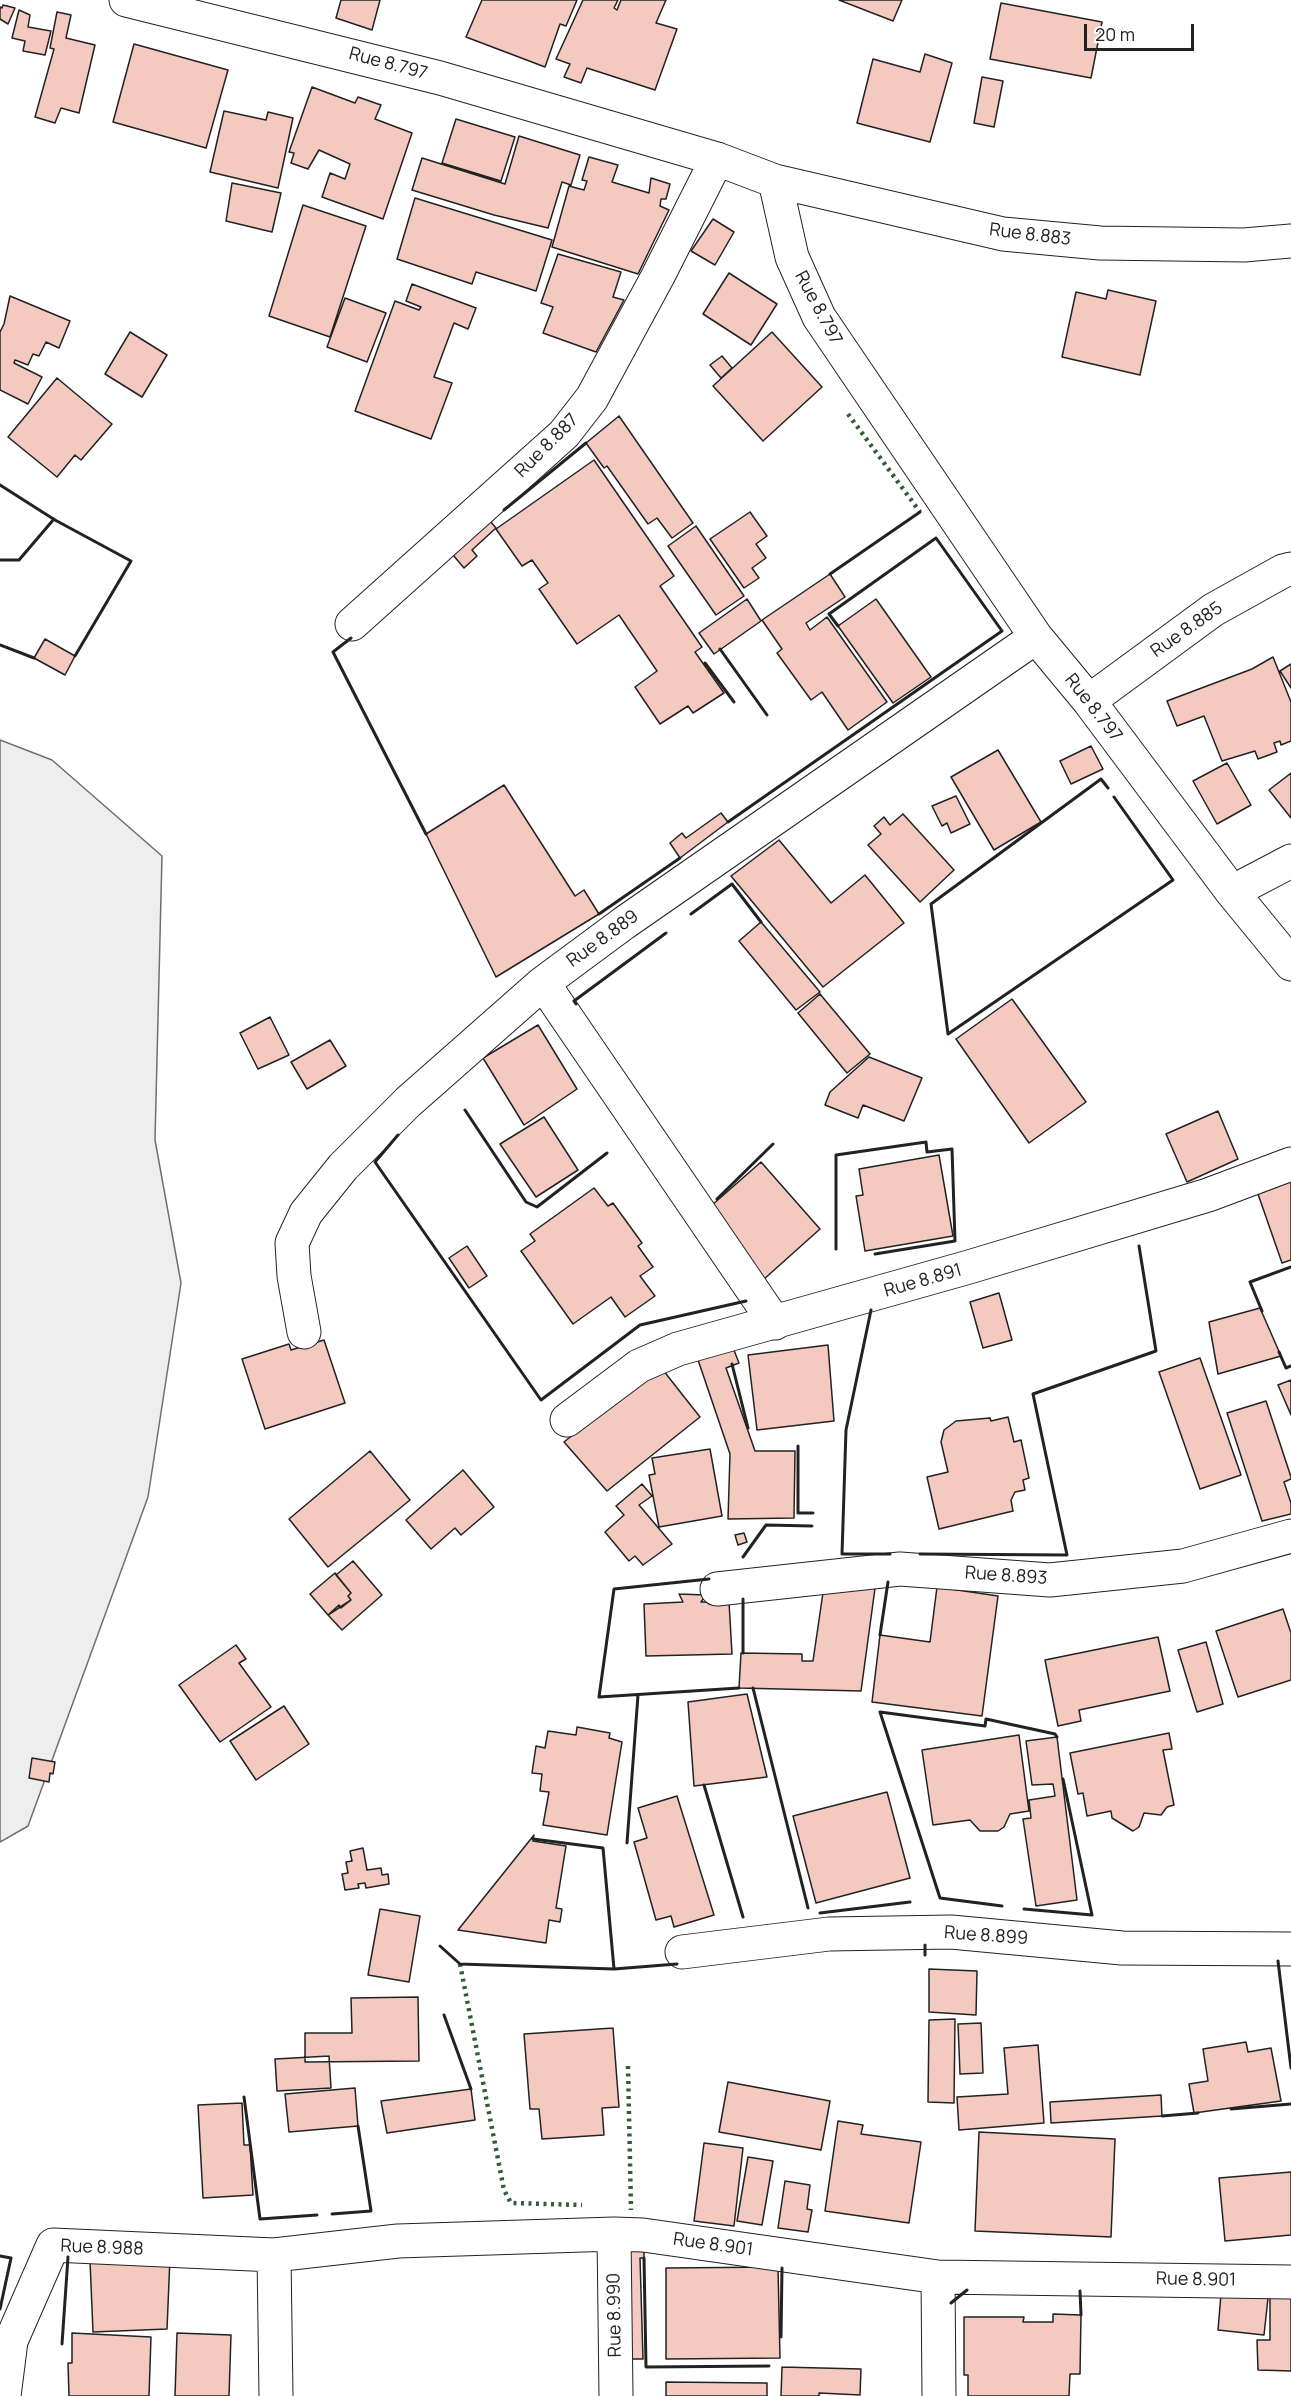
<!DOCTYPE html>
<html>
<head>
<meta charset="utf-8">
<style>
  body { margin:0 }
  #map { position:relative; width:1291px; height:2396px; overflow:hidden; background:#fff; font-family:Manrope,sans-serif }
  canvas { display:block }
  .scale { position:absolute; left:1084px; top:24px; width:110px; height:27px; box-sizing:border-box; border:3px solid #222; border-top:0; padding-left:8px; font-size:18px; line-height:21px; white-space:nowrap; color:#222; -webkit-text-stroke:4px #fff; paint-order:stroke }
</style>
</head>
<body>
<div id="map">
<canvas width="1291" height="2396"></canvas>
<div class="scale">20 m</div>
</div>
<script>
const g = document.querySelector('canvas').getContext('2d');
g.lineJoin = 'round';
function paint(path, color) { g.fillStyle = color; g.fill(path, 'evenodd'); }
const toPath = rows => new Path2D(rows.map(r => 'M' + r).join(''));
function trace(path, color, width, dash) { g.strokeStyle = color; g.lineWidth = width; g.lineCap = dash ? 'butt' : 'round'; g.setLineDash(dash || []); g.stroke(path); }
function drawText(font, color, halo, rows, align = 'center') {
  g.font = font + ' Manrope,sans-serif'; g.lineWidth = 4.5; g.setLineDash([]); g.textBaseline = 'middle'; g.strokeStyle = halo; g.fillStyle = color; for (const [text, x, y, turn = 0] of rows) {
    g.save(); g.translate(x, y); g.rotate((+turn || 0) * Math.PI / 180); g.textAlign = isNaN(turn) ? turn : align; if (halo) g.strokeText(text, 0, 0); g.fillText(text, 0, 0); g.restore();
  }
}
const green = toPath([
  [0,740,52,760,162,856,155,1140,181,1283,148,1497,28,1826,0,1842,0,740]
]);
paint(green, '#eee');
trace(green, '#6f6f6f', 1.5);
const building = toPath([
  [341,0,380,0,372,30,336,18,341,0],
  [482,0,577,0,566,26,560,24,545,67,466,37,482,0],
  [583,0,618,0,614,8,617,10,621,0,666,0,656,23,677,29,655,90,587,68,581,83,564,77,570,64,556,59,583,0],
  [839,0,902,0,893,21,839,0],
  [1001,3,1102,22,1091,78,990,59,1001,3],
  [3,5,15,8,8,24,0,19,0,7,2,8,3,5],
  [19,10,30,15,28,27,51,31,45,55,23,51,25,41,12,38,19,10],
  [57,12,71,15,66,38,95,45,79,113,61,108,55,123,35,117,54,49,50,48,57,12],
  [134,44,228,70,206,148,113,122,134,44],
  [925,54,952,63,930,142,857,123,873,59,920,72,925,54],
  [982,77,1003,81,994,127,974,123,982,77],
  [312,87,355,103,358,97,381,105,375,119,412,133,383,219,322,197,330,173,345,179,350,164,319,150,308,169,291,163,294,153,289,152,312,87],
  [224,111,266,120,268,112,293,118,278,188,210,172,224,111],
  [456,119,515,137,501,181,442,163,456,119],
  [519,136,580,155,571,185,562,182,548,228,494,215,412,190,422,158,505,184,519,136],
  [589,157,618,165,612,182,649,193,651,178,670,184,666,199,661,199,660,206,669,210,638,274,552,247,569,186,584,190,587,181,582,180,589,157],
  [232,183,281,193,272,232,226,221,232,183],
  [415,198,552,240,536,291,476,272,472,284,397,259,415,198],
  [303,205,366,226,330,337,269,316,303,205],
  [713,219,734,232,715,265,691,251,713,219],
  [558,254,621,272,613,297,624,300,596,352,543,333,553,307,541,303,558,254],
  [729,273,777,304,751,345,703,314,729,273],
  [412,284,476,308,468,329,454,323,434,377,452,383,431,439,355,411,395,301,419,310,421,307,406,301,412,284],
  [1108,290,1156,301,1140,375,1062,357,1076,292,1106,299,1108,290],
  [10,296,70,321,59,348,46,342,39,356,33,354,28,365,15,360,14,363,42,377,28,404,0,390,0,332,4,324,10,296],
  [345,298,386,313,367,362,327,347,345,298],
  [130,332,167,355,142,397,105,374,130,332],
  [772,332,822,387,763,441,713,386,772,332],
  [722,356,732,368,721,378,710,365,722,356],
  [57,378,112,424,81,460,75,455,57,477,8,437,57,378],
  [619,416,693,523,672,538,657,518,648,524,607,466,604,468,586,443,619,416],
  [594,460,674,576,660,586,702,647,695,652,724,693,693,713,688,706,660,724,635,687,657,671,619,615,577,644,539,589,548,583,532,560,522,566,496,529,594,460],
  [750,512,767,536,756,544,766,558,752,568,759,578,744,588,710,539,750,512],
  [490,521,496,528,472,550,477,556,464,568,453,555,490,521],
  [696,526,744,596,716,615,668,546,696,526],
  [830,574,845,597,806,623,810,630,827,617,887,702,848,730,822,692,811,700,777,653,782,649,762,620,830,574],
  [747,599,761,621,714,654,699,633,747,599],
  [876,599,931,677,893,703,838,626,876,599],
  [45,639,75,656,65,675,34,658,45,639],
  [1273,657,1291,702,1291,741,1281,745,1280,741,1274,743,1277,752,1258,759,1255,751,1222,761,1204,716,1177,726,1167,701,1252,669,1273,657],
  [1291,664,1291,688,1280,671,1291,664],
  [1091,746,1103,769,1071,784,1060,761,1091,746],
  [998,750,1041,822,994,850,951,777,998,750],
  [1227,763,1251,805,1217,824,1193,781,1227,763],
  [1291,773,1291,818,1269,790,1291,773],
  [504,785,575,896,584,890,599,914,496,977,426,834,504,785],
  [956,796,970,824,951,833,947,823,942,826,932,806,956,796],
  [721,813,728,822,680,858,670,843,682,833,686,838,721,813],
  [903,814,954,870,920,902,868,845,881,834,874,826,884,817,890,825,903,814],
  [779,840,831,903,865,875,904,923,823,987,731,876,779,840],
  [761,922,820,992,796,1010,739,941,761,922],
  [820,994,870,1054,847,1073,798,1013,820,994],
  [1012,999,1086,1102,1029,1143,956,1039,1012,999],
  [270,1017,289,1055,258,1069,240,1033,270,1017],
  [538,1025,577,1089,524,1125,483,1058,538,1025],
  [330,1040,346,1066,307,1089,291,1062,330,1040],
  [869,1057,922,1078,904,1121,863,1105,858,1118,825,1105,830,1092,869,1057],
  [1218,1111,1238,1159,1187,1182,1166,1134,1218,1111],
  [544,1117,578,1170,536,1197,500,1144,544,1117],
  [939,1155,953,1236,865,1251,856,1196,863,1195,859,1169,939,1155],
  [761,1162,820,1229,763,1280,703,1213,761,1162],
  [1291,1181,1291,1260,1282,1263,1258,1194,1291,1181],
  [594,1188,608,1206,613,1203,642,1243,638,1246,653,1267,640,1276,655,1296,625,1317,611,1297,573,1324,521,1251,535,1241,530,1234,594,1188],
  [467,1246,487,1276,469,1288,449,1258,467,1246],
  [999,1293,1012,1340,983,1348,970,1302,999,1293],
  [1260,1308,1281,1356,1218,1374,1209,1322,1260,1308],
  [324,1340,345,1403,265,1429,242,1359,289,1344,291,1350,324,1340],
  [730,1340,739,1363,726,1368,755,1451,795,1451,794,1518,728,1519,730,1454,695,1351,730,1340],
  [828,1345,834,1421,757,1430,748,1355,828,1345],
  [1200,1358,1241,1475,1200,1489,1159,1372,1200,1358],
  [659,1365,700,1417,607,1491,564,1442,659,1365],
  [1291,1380,1291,1415,1278,1385,1291,1380],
  [1266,1401,1291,1477,1291,1479,1284,1482,1291,1503,1291,1514,1262,1521,1227,1413,1266,1401],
  [1008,1417,1014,1442,1021,1440,1029,1478,1023,1480,1025,1490,1015,1492,1011,1500,1013,1511,939,1529,927,1477,948,1472,941,1442,944,1430,956,1421,990,1418,991,1421,1008,1417],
  [710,1449,722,1516,659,1527,649,1475,655,1474,652,1458,710,1449],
  [370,1451,410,1500,328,1567,289,1519,370,1451],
  [463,1470,494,1507,461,1535,455,1528,431,1549,406,1520,463,1470],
  [642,1484,652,1496,639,1505,672,1544,643,1565,635,1556,629,1561,605,1532,624,1515,616,1506,642,1484],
  [744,1533,747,1542,738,1545,735,1535,744,1533],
  [353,1561,382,1595,342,1630,328,1615,339,1605,341,1608,351,1600,348,1596,351,1593,336,1575,353,1561],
  [335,1573,351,1593,348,1596,351,1600,328,1615,310,1594,335,1573],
  [825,1579,876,1581,861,1691,739,1688,741,1653,802,1654,802,1661,813,1661,825,1579],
  [937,1587,998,1596,982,1716,872,1702,880,1635,930,1642,937,1587],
  [679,1594,706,1595,701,1602,729,1602,732,1654,646,1656,644,1604,683,1602,679,1594],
  [1283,1609,1291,1633,1291,1680,1238,1697,1216,1631,1283,1609],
  [1158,1637,1170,1691,1079,1710,1081,1721,1058,1726,1045,1660,1158,1637],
  [1206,1642,1223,1704,1197,1712,1178,1650,1206,1642],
  [236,1645,246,1659,239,1663,271,1707,220,1742,179,1685,236,1645],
  [747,1694,767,1777,694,1786,688,1702,747,1694],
  [284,1706,309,1744,256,1780,230,1741,284,1706],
  [577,1727,610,1733,609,1738,622,1742,607,1835,543,1825,549,1792,540,1791,542,1774,532,1773,536,1746,545,1748,548,1731,576,1735,577,1727],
  [1169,1733,1172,1749,1163,1750,1174,1805,1167,1807,1161,1815,1144,1813,1139,1827,1133,1831,1112,1818,1111,1811,1087,1816,1083,1793,1078,1794,1070,1753,1169,1733],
  [1019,1735,1029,1811,1010,1814,1004,1827,998,1831,980,1831,970,1820,933,1825,922,1750,1019,1735],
  [1057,1737,1077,1900,1036,1906,1023,1819,1031,1818,1029,1800,1055,1796,1053,1784,1032,1785,1026,1741,1057,1737],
  [32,1758,55,1762,53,1774,50,1773,49,1782,29,1778,32,1758],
  [887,1792,910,1878,816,1903,793,1816,887,1792],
  [677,1796,714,1915,674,1927,671,1916,656,1920,634,1842,647,1838,638,1808,677,1796],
  [534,1835,533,1841,566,1846,556,1908,562,1909,560,1922,549,1920,546,1943,458,1930,534,1835],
  [363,1848,367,1870,381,1868,382,1875,388,1874,389,1884,366,1888,365,1883,358,1884,359,1888,345,1890,342,1874,348,1873,346,1862,352,1861,350,1851,363,1848],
  [380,1909,420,1916,409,1982,368,1975,380,1909],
  [929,1969,977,1971,976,2015,929,2012,929,1969],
  [418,1997,419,2061,305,2062,305,2033,352,2033,351,1998,418,1997],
  [955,2019,954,2103,928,2102,929,2020,955,2019],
  [981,2023,983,2073,960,2074,958,2024,981,2023],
  [613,2028,619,2107,602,2108,604,2135,542,2139,539,2109,530,2109,524,2034,613,2028],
  [1246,2042,1248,2052,1271,2048,1281,2101,1194,2113,1189,2084,1208,2081,1203,2049,1246,2042],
  [1038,2045,1044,2123,959,2130,957,2097,1008,2094,1004,2048,1038,2045],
  [329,2056,331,2088,277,2091,275,2059,329,2056],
  [728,2082,830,2101,821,2150,719,2132,728,2082],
  [355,2088,358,2126,289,2132,285,2094,355,2088],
  [471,2089,475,2120,387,2133,381,2101,471,2089],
  [1161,2095,1162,2116,1051,2123,1050,2102,1161,2095],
  [242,2103,244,2145,250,2145,253,2195,203,2198,198,2105,242,2103],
  [838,2121,863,2125,861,2134,921,2142,909,2223,825,2211,838,2121],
  [979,2132,1115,2139,1111,2237,975,2231,979,2132],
  [704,2143,743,2148,734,2226,694,2221,704,2143],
  [748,2157,773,2161,762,2225,737,2221,748,2157],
  [1291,2172,1291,2235,1225,2241,1219,2178,1291,2172],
  [785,2181,810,2185,807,2209,812,2210,808,2232,778,2228,785,2181],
  [644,2238,644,2258,640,2258,643,2359,623,2359,622,2251,644,2238],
  [170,2258,167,2329,93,2332,90,2261,170,2258],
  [778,2267,780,2358,666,2359,666,2268,778,2267],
  [1221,2294,1268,2298,1264,2335,1218,2330,1221,2294],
  [1270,2296,1291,2296,1291,2371,1258,2370,1257,2340,1270,2340,1270,2296],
  [1053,2314,1081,2315,1080,2374,1070,2374,1069,2396,968,2396,968,2375,964,2375,964,2317,1024,2317,1023,2322,1053,2322,1053,2314],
  [72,2333,151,2337,149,2396,69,2396,68,2363,72,2363,72,2333],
  [177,2333,231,2335,229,2396,175,2396,177,2333],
  [782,2367,861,2369,860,2395,819,2393,819,2396,781,2396,782,2367],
  [666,2382,767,2383,767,2396,666,2396,666,2382]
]);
paint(building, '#f3c9c0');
trace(building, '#222', 1.5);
const street = toPath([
  [126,0,440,78,717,159,775,181,792,257,819,317,1036,637,1089,701,1232,892,1291,964],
  [775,181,1003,234,1100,243,1244,245,1291,241],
  [352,624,564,434,592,398,658,276,717,159],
  [1089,701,1213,610,1283,571,1291,569],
  [1232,892,1291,861],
  [543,983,775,1323],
  [304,1332,294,1276,292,1243,306,1213,343,1167,408,1102,543,983,624,923,1036,637],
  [567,1420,639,1366,678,1349,969,1267,1208,1195,1291,1164],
  [717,1589,900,1569,1050,1580,1183,1566,1291,1536],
  [682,1952,829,1934,951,1932,1122,1948,1291,1949],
  [614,2234,616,2396],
  [938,2277,939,2396],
  [4,2396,11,2341,53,2245,274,2255],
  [276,2396,274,2255,398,2241,614,2234,643,2235,938,2277,1291,2282]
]);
trace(street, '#222', 35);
trace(street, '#fff', 33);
trace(toPath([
  [848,414,920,512],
  [460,1964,504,2190,511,2203,582,2205],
  [628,2066,631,2210]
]), '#2f5e38', 4.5, [3, 4.5]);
trace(toPath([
  [0,485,55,520,131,561,75,656],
  [504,510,586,443],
  [0,560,19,560,54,519],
  [830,574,920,512],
  [351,638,333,652,426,834],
  [0,645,34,658],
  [720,649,767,715],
  [705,663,734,702],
  [1108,788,1101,779,931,904,948,1034,1173,880,1114,797],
  [728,822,1002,631,936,538,829,614,838,626],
  [599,914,680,858],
  [691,914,732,884,761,922],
  [576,1004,574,1001,666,933],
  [465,1110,526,1202,537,1207,607,1153],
  [398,1135,375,1162,541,1400,640,1325,746,1301],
  [717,1199,773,1144],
  [836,1249,836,1155,926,1142,927,1152,952,1149,955,1241,875,1254],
  [871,1310,846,1430,842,1554,890,1554],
  [1262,1311,1250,1282,1291,1267],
  [1279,1352,1286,1368,1291,1366],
  [732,1364,748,1428],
  [798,1446,798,1513,813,1513],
  [920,1554,1067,1555,1033,1394,1156,1351,1139,1246],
  [743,1557,766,1525,812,1526],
  [709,1579,614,1589,599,1697,739,1688],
  [880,1635,888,1582],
  [743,1653,743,1599],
  [753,1688,808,1908],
  [704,1785,743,1917],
  [627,1843,638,1695],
  [1002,1906,940,1898,880,1712,985,1726,986,1719,1055,1734,1057,1737],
  [1024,1909,1092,1915,1063,1779],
  [820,1913,910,1902],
  [925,1945,925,1955],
  [440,1946,460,1964,614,1969,603,1848,533,1839],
  [1278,1961,1291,2068],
  [614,1969,677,1964],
  [444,2015,471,2089],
  [244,2097,260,2219,317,2215],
  [1231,2109,1291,2104],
  [1162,2116,1198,2113],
  [332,2214,371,2211,358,2126],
  [0,2256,11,2258,0,2309],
  [644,2258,646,2367,769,2366],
  [1080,2291,1081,2315],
  [951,2303,967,2290],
  [781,2337,782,2268],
  [62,2344,68,2257]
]), '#222', 3);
drawText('18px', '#222', '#fff', [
  ["Rue 8.797",388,64,15],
  ["Rue 8.883",1030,235,7],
  ["Rue 8.797",818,308,62],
  ["Rue 8.887",547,446,-45],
  ["Rue 8.885",1187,630,-35],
  ["Rue 8.797",1093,708,52],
  ["Rue 8.889",603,939,-36],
  ["Rue 8.891",923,1281,-16],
  ["Rue 8.893",1006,1576,4],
  ["Rue 8.899",986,1936,4],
  ["Rue 8.901",713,2245,8],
  ["Rue 8.988",102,2248,2],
  ["Rue 8.901",1196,2280,1],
  ["Rue 8.990",615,2315,-91]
]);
</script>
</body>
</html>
